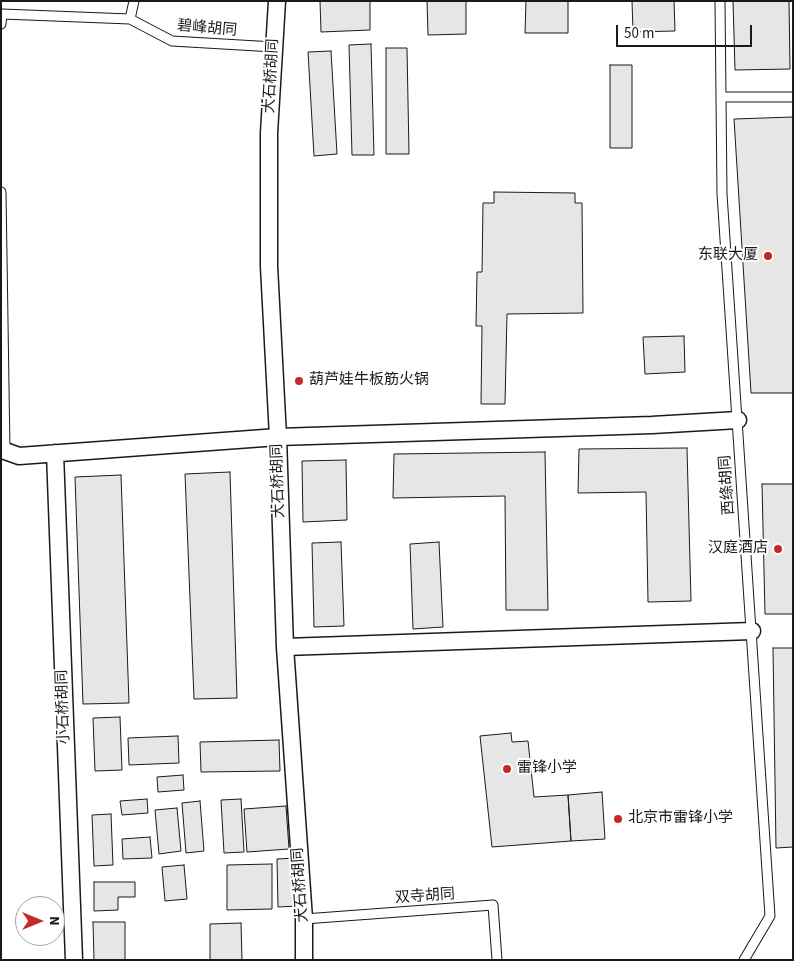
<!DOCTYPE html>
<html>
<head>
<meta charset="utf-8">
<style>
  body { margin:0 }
  #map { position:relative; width:794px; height:961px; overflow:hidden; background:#fff; font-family:"Source Sans 3",sans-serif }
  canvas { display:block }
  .frame { position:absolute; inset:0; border:2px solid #1a1a1a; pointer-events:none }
  .north { position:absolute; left:15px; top:896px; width:50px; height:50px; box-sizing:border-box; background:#fff; border:1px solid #a3a3a3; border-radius:50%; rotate:90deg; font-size:14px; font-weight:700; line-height:20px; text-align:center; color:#1a1a1a }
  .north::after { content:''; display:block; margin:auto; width:18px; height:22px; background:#c62828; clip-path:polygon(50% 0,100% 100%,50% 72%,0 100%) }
  .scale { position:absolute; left:616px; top:25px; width:136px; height:22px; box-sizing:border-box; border:2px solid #1a1a1a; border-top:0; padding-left:6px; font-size:15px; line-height:18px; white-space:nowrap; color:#1a1a1a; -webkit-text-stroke:4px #fff; paint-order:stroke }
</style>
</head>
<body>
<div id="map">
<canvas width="794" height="961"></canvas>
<div class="frame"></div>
<div class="north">N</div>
<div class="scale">50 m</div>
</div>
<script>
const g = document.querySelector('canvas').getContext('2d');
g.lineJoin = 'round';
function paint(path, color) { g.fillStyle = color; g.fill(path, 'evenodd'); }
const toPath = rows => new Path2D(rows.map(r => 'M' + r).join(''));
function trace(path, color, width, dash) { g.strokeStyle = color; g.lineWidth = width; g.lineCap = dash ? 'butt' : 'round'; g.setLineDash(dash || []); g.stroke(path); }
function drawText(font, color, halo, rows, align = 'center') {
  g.font = font + ' "Source Sans 3","Noto Sans SC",sans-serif'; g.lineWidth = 4; g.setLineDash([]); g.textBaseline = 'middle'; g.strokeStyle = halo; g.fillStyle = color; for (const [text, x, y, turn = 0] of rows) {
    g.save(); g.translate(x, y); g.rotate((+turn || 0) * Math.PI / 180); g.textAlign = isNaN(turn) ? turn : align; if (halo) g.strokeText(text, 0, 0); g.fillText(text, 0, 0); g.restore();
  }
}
const building = toPath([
  [320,1,370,1,370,30,321,32,320,1],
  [427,1,466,1,466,34,428,35,427,1],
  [526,1,568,1,568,33,525,33,526,1],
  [632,1,674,1,675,31,633,32,632,1],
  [733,1,789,1,790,69,735,70,733,1],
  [371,44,374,155,352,155,349,45,371,44],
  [386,48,407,48,409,154,386,154,386,48],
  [331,51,337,154,314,156,308,52,331,51],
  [610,65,632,65,632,148,610,148,610,65],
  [793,117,793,393,751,393,734,119,793,117],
  [494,192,575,193,575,203,582,203,583,313,507,314,505,404,481,404,482,326,476,326,477,272,482,272,483,203,494,203,494,192],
  [684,336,685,372,645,374,643,337,684,336],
  [687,448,691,601,648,602,646,492,578,493,579,449,687,448],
  [545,452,548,610,506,610,505,496,393,498,394,454,545,452],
  [346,460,347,520,303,522,302,461,346,460],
  [230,472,237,698,194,699,185,474,230,472],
  [121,475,129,703,83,704,75,477,121,475],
  [762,484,793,484,793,614,765,614,762,484],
  [341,542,344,626,314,627,312,543,341,542],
  [439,542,443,627,413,629,410,544,439,542],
  [773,648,793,648,793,847,776,848,773,648],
  [120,717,122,770,95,771,93,718,120,717],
  [511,733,512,742,528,741,534,797,568,795,571,841,492,847,480,736,511,733],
  [178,736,179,763,129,765,128,738,178,736],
  [279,740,280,771,201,772,200,742,279,740],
  [183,775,184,790,158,792,157,777,183,775],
  [602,792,605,839,571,841,568,795,602,792],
  [147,799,148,813,122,815,120,801,147,799],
  [241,799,244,852,224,853,221,800,241,799],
  [200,801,204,851,186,853,182,803,200,801],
  [286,806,289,849,247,852,244,809,286,806],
  [177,808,181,851,159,854,155,810,177,808],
  [111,814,113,865,94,866,92,815,111,814],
  [150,837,152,858,123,859,122,839,150,837],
  [297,858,298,906,278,907,277,859,297,858],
  [272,864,272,909,227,910,227,865,272,864],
  [184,865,187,899,165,901,162,867,184,865],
  [94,882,135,882,135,897,118,897,118,910,94,911,94,882],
  [93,922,125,922,125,960,94,960,93,922],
  [241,923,242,960,210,960,210,924,241,923]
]);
paint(building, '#e6e6e6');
trace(building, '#1a1a1a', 1);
const service = toPath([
  [720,1,722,194,770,916,744,960],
  [130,19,134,1],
  [1,24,2,14,130,19,172,41,274,47],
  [721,97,793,97],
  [1,192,5,451],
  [304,919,493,905,497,960]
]);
const minor = toPath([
  [277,1,269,133,269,266,278,437,285,647,304,919,304,960],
  [5,451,19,456,278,437,652,425,738,420],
  [55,453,74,960],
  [285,647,752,631]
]);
trace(service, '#1a1a1a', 11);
trace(minor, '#1a1a1a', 19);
trace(service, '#fff', 9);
trace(minor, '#fff', 16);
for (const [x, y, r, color] of [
  [768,256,5,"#c62828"],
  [299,381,5,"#c62828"],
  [778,549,5,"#c62828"],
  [507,769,5,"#c62828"],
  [618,819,5,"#c62828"]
]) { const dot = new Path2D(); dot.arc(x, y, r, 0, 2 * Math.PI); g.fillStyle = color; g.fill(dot); trace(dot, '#fff', 2); }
drawText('15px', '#1a1a1a', '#fff', [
  ["碧峰胡同",207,29,5],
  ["大石桥胡同",272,76,-87],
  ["大石桥胡同",279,481,-92],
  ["西绦胡同",728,485,-94],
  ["小石桥胡同",64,707,-92],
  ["大石桥胡同",301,885,-94],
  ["双寺胡同",425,897,-4]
]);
drawText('15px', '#1a1a1a', '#fff', [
  ["东联大厦",758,256,"right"],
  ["葫芦娃牛板筋火锅",309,381],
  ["汉庭酒店",768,549,"right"],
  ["雷锋小学",517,769],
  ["北京市雷锋小学",628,819]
], 'left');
</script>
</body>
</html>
